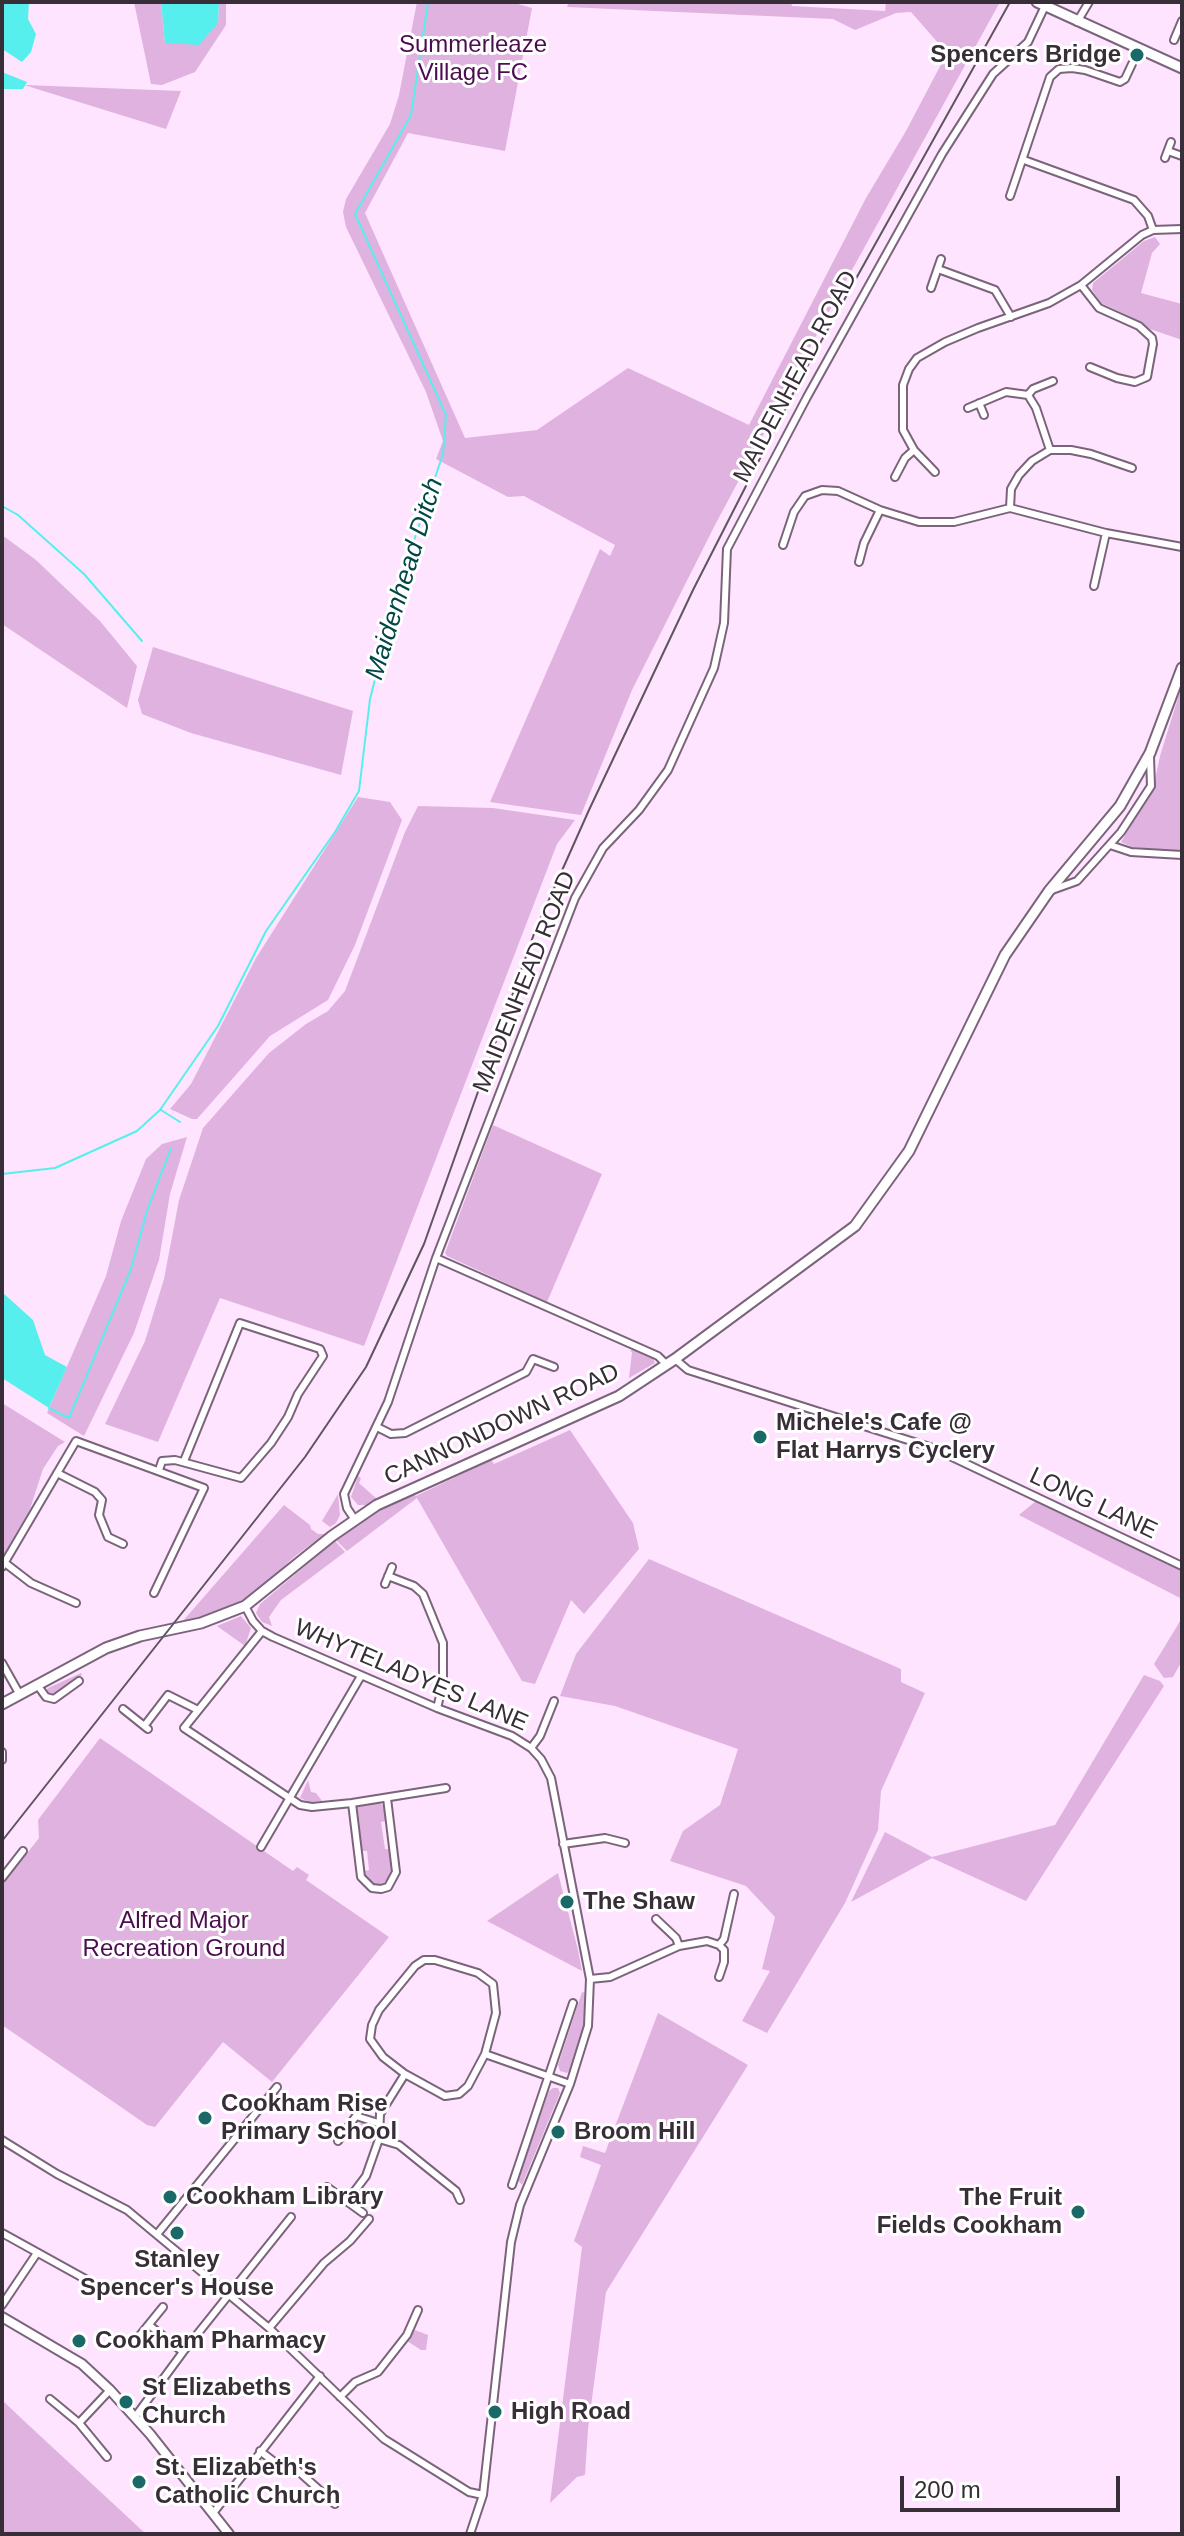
<!DOCTYPE html>
<html>
<head>
<meta charset="utf-8">
<style>
  body { margin:0 }
  #map { position:relative; width:1184px; height:2536px; overflow:hidden; background:#fee4fe; font-family:Arial,sans-serif }
  canvas { display:block }
  .frame { position:absolute; inset:0; border:4px solid #382e38; pointer-events:none }
  .scale { position:absolute; left:900px; top:2476px; width:220px; height:36px; box-sizing:border-box; border:4px solid #382e38; border-top:0; padding-left:10px; font-size:24px; line-height:28px; white-space:nowrap; color:#382e38; -webkit-text-stroke:6px #fff; paint-order:stroke }
</style>
</head>
<body>
<div id="map">
<canvas width="1184" height="2536"></canvas>
<div class="frame"></div>
<div class="scale">200 m</div>
</div>
<script>
const g = document.querySelector('canvas').getContext('2d');
g.lineJoin = 'round';
function paint(path, color) { g.fillStyle = color; g.fill(path, 'evenodd'); }
const toPath = rows => new Path2D(rows.map(r => 'M' + r).join(''));
function trace(path, color, width, dash) { g.strokeStyle = color; g.lineWidth = width; g.lineCap = dash ? 'butt' : 'round'; g.setLineDash(dash || []); g.stroke(path); }
function drawText(font, color, halo, rows, align = 'center') {
  g.font = font + ' Arial,sans-serif'; g.lineWidth = 6; g.setLineDash([]); g.textBaseline = 'middle'; g.strokeStyle = halo; g.fillStyle = color; for (const [text, x, y, turn = 0] of rows) {
    g.save(); g.translate(x, y); g.rotate((+turn || 0) * Math.PI / 180); g.textAlign = isNaN(turn) ? turn : align; if (halo) g.strokeText(text, 0, 0); g.fillText(text, 0, 0); g.restore();
  }
}
paint(toPath([
  [134,2,161,2,165,43,218,23,219,2,226,2,226,25,195,72,162,85,151,84],
  [417,2,511,2,532,8,505,151,408,133,365,213,465,438,537,430,628,368,749,425,866,198,906,131,947,53,911,12,896,13,855,30,833,19,567,7,569,2,791,2,792,6,885,11,886,2,1000,2,831,308,715,525,632,690,581,815,490,802,600,549,610,556,615,545,524,496,508,497,436,459,443,441,426,392,346,227,343,212,346,199,390,124,399,95],
  [24,85,181,91,166,129],
  [1155,237,1160,244,1152,253,1141,293,1182,304,1182,340,1150,329,1129,316,1101,303,1092,290,1093,283,1144,241],
  [2,535,36,560,100,621,137,666,127,708,2,624],
  [153,647,353,711,341,775,191,733,142,714,138,700],
  [1182,685,1182,851,1132,847,1121,842,1153,789,1160,756],
  [358,797,390,802,402,820,355,945,328,1000,270,1036,197,1119,192,1119,170,1109,191,1084,256,958],
  [418,806,493,808,575,820,557,844,364,1346,220,1298,158,1442,105,1424,145,1341,164,1279,179,1200,203,1128,269,1053,306,1024,328,1011,345,991,405,832],
  [493,1125,602,1174,547,1302,447,1256,445,1253],
  [187,1137,170,1194,159,1260,134,1333,84,1436,47,1413,106,1276,121,1221,146,1159,162,1144],
  [633,1349,653,1358,655,1363,629,1378,632,1352,630,1351],
  [2,1403,65,1442,58,1446,43,1469,30,1509,2,1557],
  [570,1430,633,1523,639,1549,584,1614,571,1600,535,1684,522,1681,417,1498,347,1551,336,1540,380,1510,413,1494,416,1496,491,1460,494,1464],
  [358,1476,361,1478,359,1483,377,1499,367,1505,358,1505,351,1497],
  [338,1494,340,1515,336,1523,330,1527,322,1521],
  [1036,1501,1182,1570,1182,1599,1019,1515],
  [284,1505,310,1525,311,1529,318,1534,325,1534,294,1557,257,1592,244,1601,205,1617,182,1622],
  [335,1541,345,1552,281,1600,269,1617,272,1626,262,1622,256,1613,260,1604],
  [649,1559,901,1669,901,1682,925,1693,881,1791,878,1830,845,1903,767,2033,742,2021,770,1971,762,1969,775,1917,746,1886,670,1861,683,1831,720,1805,738,1749,615,1706,560,1696,576,1654],
  [241,1616,251,1628,245,1646,217,1626],
  [1182,1618,1182,1661,1173,1677,1164,1678,1154,1664],
  [81,1673,82,1675,54,1695,46,1692,48,1688],
  [1144,1675,1160,1681,1164,1686,1026,1901,932,1858,851,1902,885,1832,932,1857,1055,1825],
  [100,1738,293,1871,297,1867,309,1875,306,1880,389,1937,272,2082,223,2042,155,2127,147,2125,2,2025,2,1885,39,1838,38,1820],
  [308,1780,311,1792,316,1793,322,1801,309,1802,300,1798],
  [380,1803,384,1806,386,1821,381,1822,385,1849,390,1849,394,1873,389,1884,382,1887,374,1886,365,1877,364,1871,369,1870,367,1851,361,1851,354,1810,357,1806],
  [558,1873,578,1950,582,1971,487,1921],
  [582,1992,586,1993,584,2026,571,2069,567,2073,560,2071,558,2065],
  [658,2013,748,2065,606,2292,588,2429,585,2475,577,2477,550,2503,582,2247,574,2241,601,2165,580,2157,583,2146,605,2153],
  [553,2088,558,2088,560,2093,522,2185,517,2179,549,2091],
  [362,2123,372,2126,371,2143,352,2130,355,2125],
  [415,2330,428,2335,426,2350,421,2350,407,2341],
  [2,2400,22,2419,146,2534,2,2534]
]), '#e0b2e0');
paint(toPath([
  [2,2,29,2,28,19,36,34,31,52,22,62,2,49],
  [161,2,219,2,218,23,199,45,165,43],
  [2,72,27,82,23,89,2,89],
  [2,1292,33,1320,45,1355,67,1367,49,1408,2,1378]
]), '#57efed');
trace(toPath([
  [2,506,18,515,84,574,142,641],
  [161,1110,180,1122],
  [2,1174,55,1168,137,1131,160,1110,218,1026,266,931,335,832,359,791,370,699,382,652,389,615,443,454,446,415,355,214,411,115,428,2],
  [49,1408,69,1418,131,1269,147,1211,171,1148]
]), '#57efed', 2);
const minor = toPath([
  [1077,22,1089,2],
  [1174,40,1182,21],
  [1168,151,1182,156],
  [1165,158,1171,142],
  [1024,160,1134,200,1148,216,1153,230],
  [1010,196,1050,77,1059,69,1072,68,1085,70,1120,82,1125,79,1132,64],
  [938,269,995,290,1011,317],
  [1081,285,1099,308,1139,326,1152,338,1153,344,1147,377,1135,382,1117,378,1090,367],
  [931,288,941,259],
  [1028,395,1036,408,1050,450],
  [979,403,984,415],
  [968,408,1006,392,1028,395,1033,389,1053,381],
  [935,472,914,450,903,430,903,385,909,369,917,358,945,342,978,328,1049,303,1081,285,1142,235,1153,230,1182,229],
  [895,477,905,458,914,450],
  [1010,508,1011,489,1019,475,1032,461,1050,450,1071,450,1091,454,1132,468],
  [783,545,794,512,805,496,822,490,838,491,880,510,919,522,954,522,1010,508,1106,533,1182,547],
  [859,562,864,543,880,510],
  [1094,586,1106,533],
  [1110,845,1131,852,1182,855],
  [1052,890,1077,881,1121,832,1151,786,1150,757],
  [436,1258,658,1356,667,1365],
  [675,1359,688,1370,933,1448,1182,1566],
  [377,1427,391,1434,405,1433,526,1372,533,1359,554,1367],
  [159,1470,162,1461,175,1460,241,1478,271,1443,288,1417,298,1394,323,1356,320,1349,240,1323,184,1461],
  [57,1473,95,1492,102,1500,99,1515,108,1537,123,1544],
  [355,1520,347,1508,344,1494,388,1402,436,1258,575,898,603,848,639,810,668,770,714,668,724,623,727,549,807,397,942,154,993,74,1028,42,1045,6],
  [5,1563,31,1583,76,1603],
  [2,1567,76,1441,204,1488,154,1593],
  [388,1576,414,1586,423,1594,443,1643,443,1684,437,1708],
  [385,1584,392,1567],
  [245,1606,253,1621,262,1631,273,1637,437,1708,512,1736,531,1748,541,1759,551,1778,590,1979,588,2026,570,2084,520,2205,511,2242,483,2495,470,2534],
  [262,1631,184,1728,300,1805,312,1807,352,1803,446,1788],
  [2,1663,20,1695],
  [38,1686,46,1697,54,1699,79,1681],
  [123,1709,148,1729],
  [145,1725,168,1695,198,1710],
  [531,1748,540,1736,554,1701],
  [2,1752,2,1760],
  [352,1803,361,1877,372,1888,381,1889,388,1887,396,1872,387,1798],
  [563,1844,605,1838,625,1843],
  [261,1847,361,1676],
  [2,1878,23,1851],
  [656,1919,676,1938,679,1946],
  [719,1945,724,1939,734,1894],
  [590,1979,610,1977,679,1946,707,1941,719,1945,724,1950,724,1962,719,1977],
  [485,2054,496,2013,493,1984,478,1973,435,1960,424,1960,415,1966,379,2010,372,2025,370,2039,383,2057,405,2074,445,2096,459,2094,468,2086,485,2054,570,2084],
  [356,2116,378,2123],
  [379,2139,399,2145,456,2191,460,2200],
  [2,2140,57,2174,127,2210,269,2328,384,2439,469,2492,483,2495],
  [338,2141,361,2109],
  [512,2185,573,2003],
  [327,2187,363,2213],
  [347,2201,366,2176,379,2139,380,2114,405,2074],
  [2,2233,87,2280],
  [158,2233,277,2087],
  [2,2305,37,2253],
  [149,2325,183,2352],
  [269,2328,324,2263,350,2241,369,2219],
  [137,2339,163,2307],
  [340,2397,355,2382,378,2372,407,2335,418,2310],
  [50,2399,79,2423,107,2457],
  [135,2417,183,2352,291,2217],
  [79,2423,110,2390],
  [260,2451,277,2464,297,2470,335,2504],
  [214,2512,320,2376]
]);
const tertiary = toPath([
  [2,2317,82,2364,110,2390,150,2434,229,2534]
]);
const secondary = toPath([
  [1037,2,1182,68],
  [2,1704,106,1648,140,1636,201,1623,245,1606,332,1536,377,1505,619,1396,675,1359,855,1226,909,1151,1005,955,1049,891,1120,806,1150,753,1182,668]
]);
trace(minor, '#7b647b', 10);
trace(tertiary, '#7b647b', 12);
trace(secondary, '#7b647b', 13);
trace(minor, '#fff', 6);
trace(tertiary, '#fff', 8);
trace(secondary, '#fff', 9);
trace(toPath([
  [2,1841,305,1457,366,1367,424,1244,535,931,589,810,693,590,804,372,1010,2]
]), '#615461', 2);
for (const [x, y, r, color] of [
  [1137,55,8,"#1a6867"],
  [760,1437,8,"#1a6867"],
  [567,1902,8,"#1a6867"],
  [205,2118,8,"#1a6867"],
  [558,2132,8,"#1a6867"],
  [170,2197,8,"#1a6867"],
  [1078,2212,8,"#1a6867"],
  [177,2233,8,"#1a6867"],
  [79,2341,8,"#1a6867"],
  [126,2402,8,"#1a6867"],
  [495,2412,8,"#1a6867"],
  [139,2482,8,"#1a6867"]
]) { const dot = new Path2D(); dot.arc(x, y, r, 0, 2 * Math.PI); g.fillStyle = color; g.fill(dot); trace(dot, '#fff', 3); }
drawText('24px', '#4c0c50', '#fff', [
  ["Summerleaze",473,45],
  ["Village FC",473,73],
  ["Alfred Major",184,1921],
  ["Recreation Ground",184,1949]
]);
drawText('bold 24px', '#382e38', '#fff', [
  ["Spencers Bridge",1121,55,"right"],
  ["Michele's Cafe @",776,1423],
  ["Flat Harrys Cyclery",776,1451],
  ["The Shaw",583,1902],
  ["Cookham Rise",221,2104],
  ["Primary School",221,2132],
  ["Broom Hill",574,2132],
  ["Cookham Library",186,2197],
  ["The Fruit",1062,2198,"right"],
  ["Fields Cookham",1062,2226,"right"],
  ["Stanley",177,2260,"center"],
  ["Spencer's House",177,2288,"center"],
  ["Cookham Pharmacy",95,2341],
  ["St Elizabeths",142,2388],
  ["Church",142,2416],
  ["High Road",511,2412],
  ["St. Elizabeth's",155,2468],
  ["Catholic Church",155,2496]
], 'left');
drawText('24px', '#382e38', '#fff', [
  ["MAIDENHEAD ROAD",796,377,-62],
  ["MAIDENHEAD ROAD",525,982,-68],
  ["CANNONDOWN ROAD",502,1425,-25],
  ["LONG LANE",1093,1504,25],
  ["WHYTELADYES LANE",411,1676,23]
]);
drawText('italic 26px', '#004847', '#fff', [
  ["Maidenhead Ditch",405,579,-73]
]);
</script>
</body>
</html>
